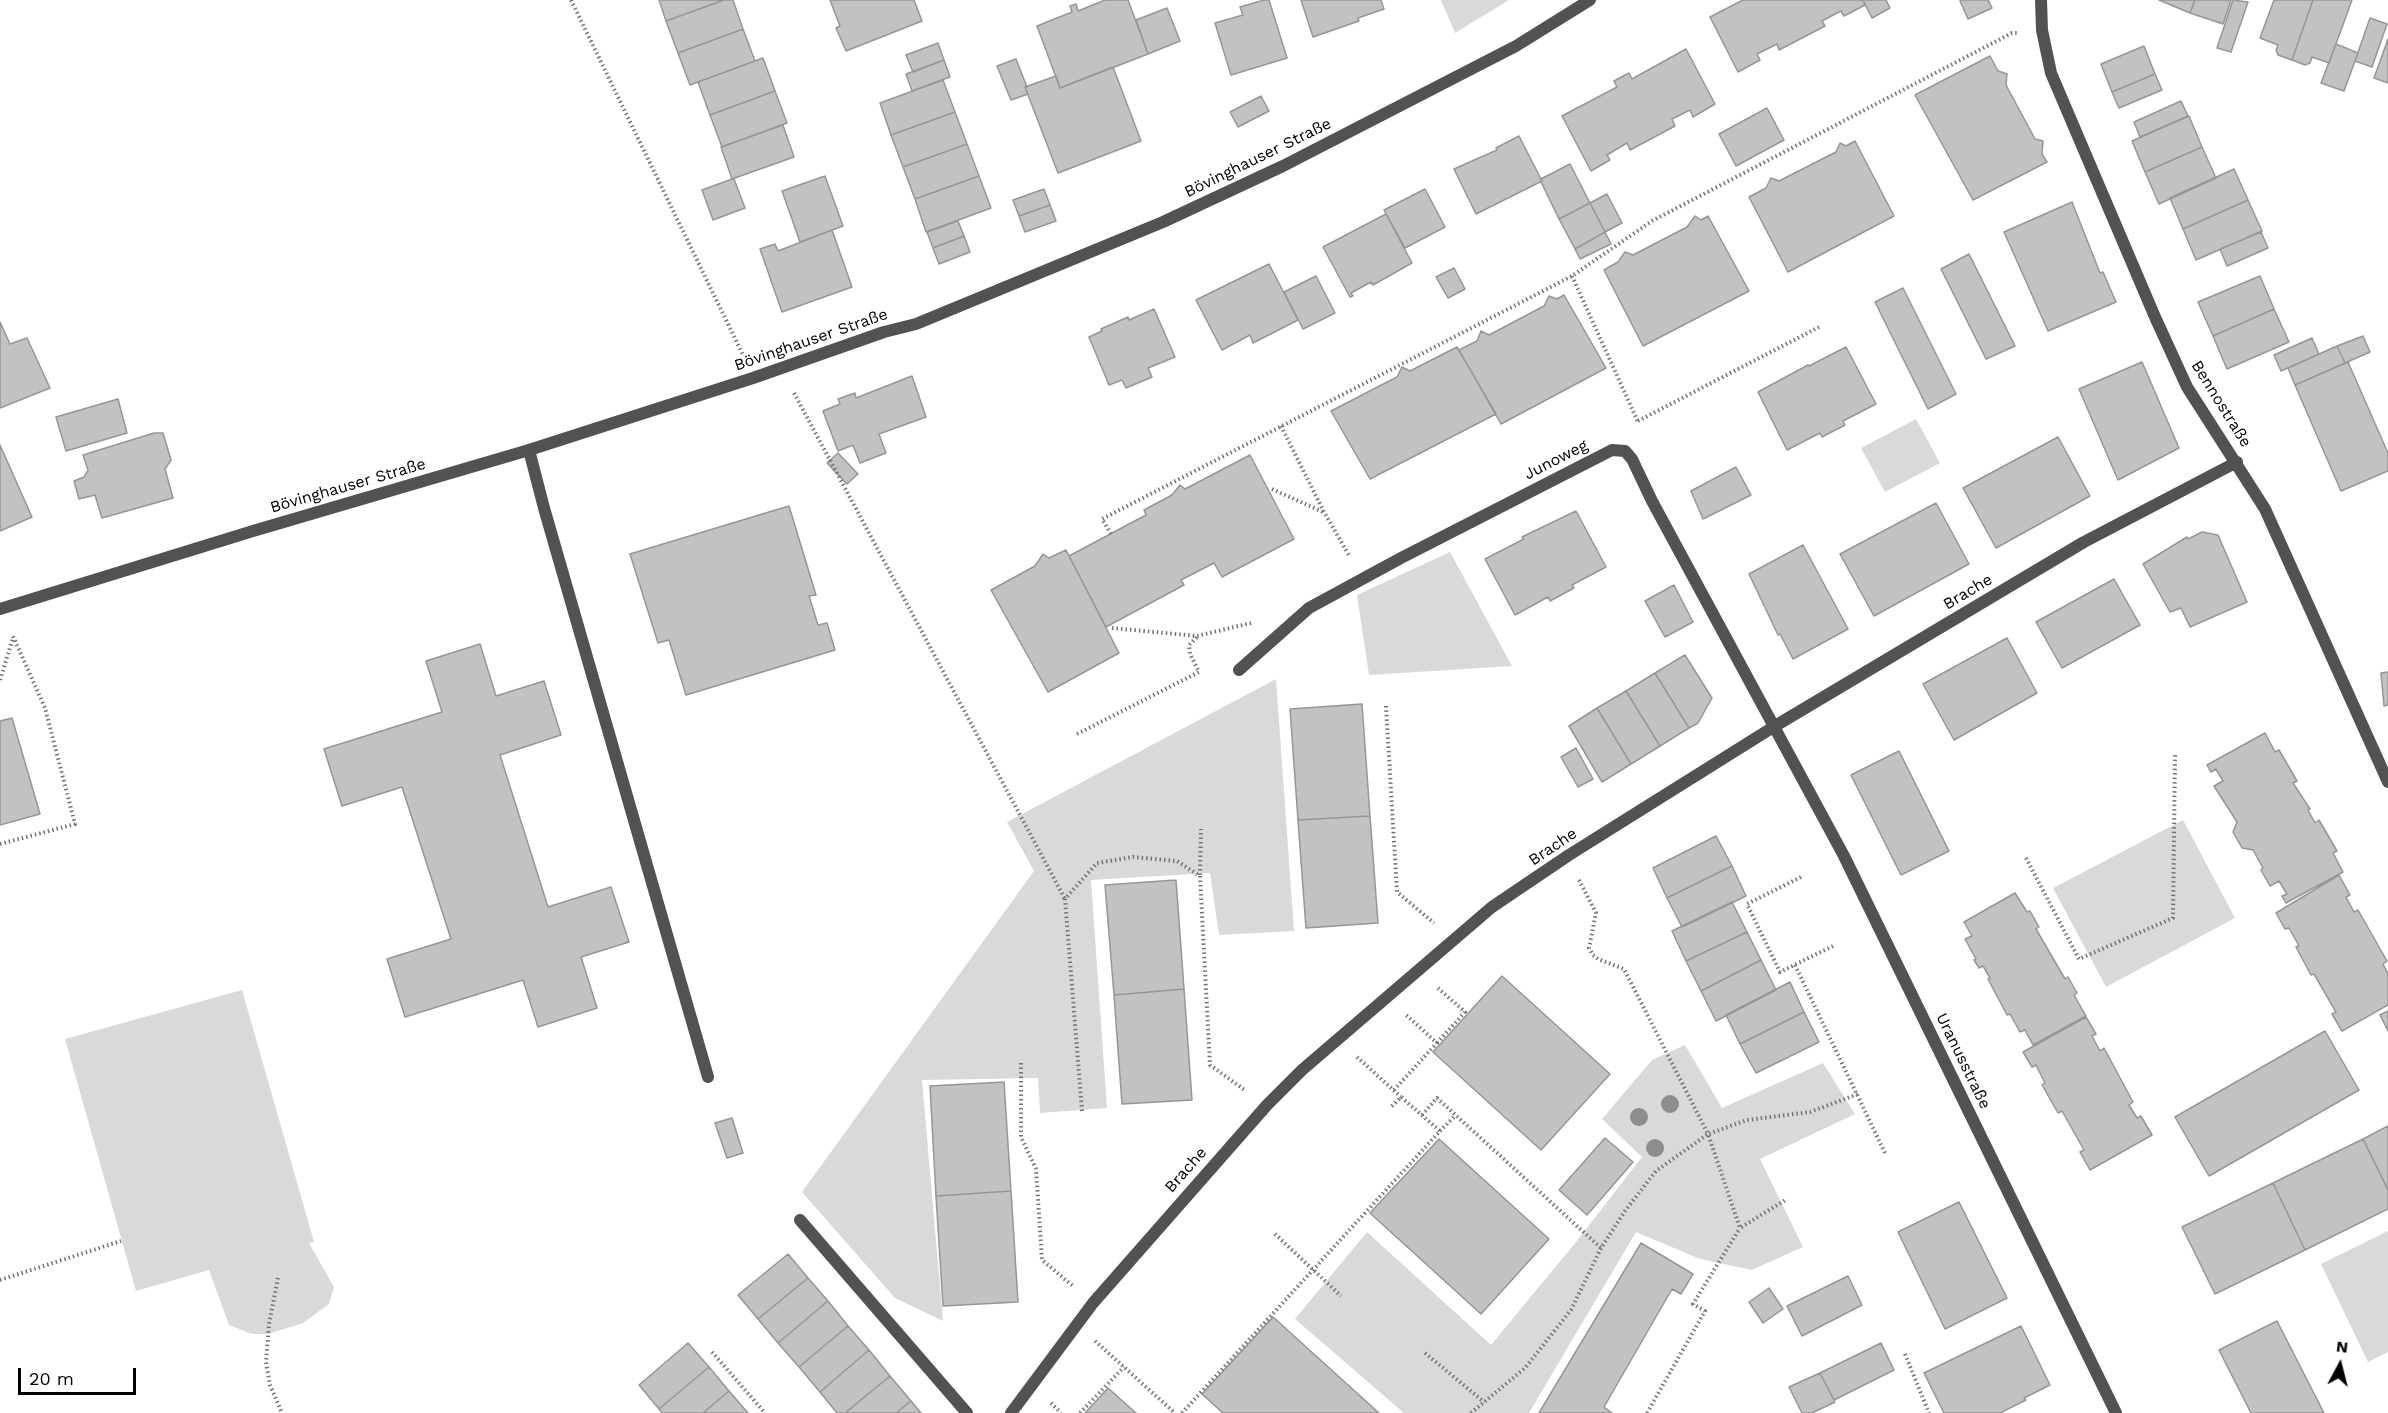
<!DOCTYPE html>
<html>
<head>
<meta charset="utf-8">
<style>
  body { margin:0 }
  #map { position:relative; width:2388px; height:1413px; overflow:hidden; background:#fff; font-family:"Work Sans",sans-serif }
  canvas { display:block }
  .north { position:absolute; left:2310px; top:1335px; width:60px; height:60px; -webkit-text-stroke:4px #fff; paint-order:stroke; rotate:7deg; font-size:16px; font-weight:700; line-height:24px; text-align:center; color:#000 }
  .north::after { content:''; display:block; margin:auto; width:21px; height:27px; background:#000; clip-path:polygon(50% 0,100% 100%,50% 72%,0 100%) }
  .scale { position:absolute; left:18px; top:1368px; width:118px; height:27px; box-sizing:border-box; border:3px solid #000; border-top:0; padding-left:8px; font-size:18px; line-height:21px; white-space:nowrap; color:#000; -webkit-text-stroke:4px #fff; paint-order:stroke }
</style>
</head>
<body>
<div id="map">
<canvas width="2388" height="1413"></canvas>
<div class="north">N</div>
<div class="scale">20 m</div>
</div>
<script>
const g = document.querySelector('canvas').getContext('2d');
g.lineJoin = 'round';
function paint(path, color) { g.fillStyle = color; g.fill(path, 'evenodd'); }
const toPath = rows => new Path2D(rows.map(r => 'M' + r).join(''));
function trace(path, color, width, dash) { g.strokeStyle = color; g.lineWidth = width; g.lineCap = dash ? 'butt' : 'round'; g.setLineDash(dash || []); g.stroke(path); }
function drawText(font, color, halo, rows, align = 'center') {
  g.font = font + ' "Work Sans",sans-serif'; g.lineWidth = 4.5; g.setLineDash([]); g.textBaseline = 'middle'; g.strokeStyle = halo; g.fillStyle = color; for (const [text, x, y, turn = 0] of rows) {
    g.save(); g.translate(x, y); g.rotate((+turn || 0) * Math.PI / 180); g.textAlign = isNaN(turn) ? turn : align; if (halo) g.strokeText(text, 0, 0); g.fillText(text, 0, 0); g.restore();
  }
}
paint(toPath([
  [1441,0,1509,0,1455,33],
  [1916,419,1940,463,1885,492,1861,448],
  [1450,552,1512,666,1369,675,1357,595],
  [1276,679,1294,931,1219,935,1210,873,1091,880,1107,1108,1040,1113,1038,1078,922,1080,943,1321,895,1298,802,1192,1034,871,1007,822],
  [2183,820,2235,918,2106,987,2053,888],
  [242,990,314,1242,309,1243,334,1287,329,1304,303,1323,268,1334,252,1334,229,1325,209,1270,136,1291,65,1039],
  [1685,1045,1722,1108,1823,1063,1855,1114,1760,1159,1803,1247,1752,1270,1700,1259,1636,1232,1529,1413,1404,1413,1295,1319,1367,1232,1491,1345,1576,1242,1642,1157,1602,1119,1652,1060],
  [2388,1231,2388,1352,2368,1362,2321,1264]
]), '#d9d9d9');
const building = toPath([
  [659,0,724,0,666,21,659,0],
  [724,0,733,0,743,29,678,53,666,21,724,0],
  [830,0,914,0,922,21,846,51,836,28,840,26,830,0],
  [1105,0,1128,0,1148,54,1060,88,1037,26,1072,12,1070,6,1076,4,1078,11,1105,0],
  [1264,0,1269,0,1287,58,1231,75,1215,23,1243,15,1240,7,1264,0],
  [1301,0,1381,0,1384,9,1358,18,1359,21,1313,37,1301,0],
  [1743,0,1863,0,1865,5,1844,16,1841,11,1822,21,1825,26,1779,50,1777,44,1757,54,1760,60,1738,72,1710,17,1743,0],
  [1863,0,1886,0,1890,8,1872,18,1863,0],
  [1962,0,1988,0,1992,8,1968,19,1960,1,1962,0],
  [2159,0,2195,0,2190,13,2159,0],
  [2195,0,2231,0,2223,24,2190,13,2195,0],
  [2233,0,2248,2,2231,52,2217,48,2233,0],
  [2274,0,2313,0,2292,60,2278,55,2276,50,2278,45,2260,38,2274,0],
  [2313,0,2352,0,2329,63,2312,57,2310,63,2305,65,2292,60,2313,0],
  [1167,8,1180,41,1148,54,1136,20,1167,8],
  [2370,18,2387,24,2372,67,2355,61,2370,18],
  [743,29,755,61,690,85,678,53,743,29],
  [2388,39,2388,83,2374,78,2388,39],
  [938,43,944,60,913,72,906,55,938,43],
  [2336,44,2358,53,2344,91,2321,83,2336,44],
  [2144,46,2155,74,2112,92,2101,64,2144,46],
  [1686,49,1715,104,1693,117,1690,110,1672,119,1675,126,1630,150,1627,143,1607,155,1610,160,1591,171,1562,116,1617,87,1614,81,1629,73,1632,79,1686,49],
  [1990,56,1998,71,2007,74,2006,85,2035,139,2043,141,2042,154,2047,162,1973,200,1915,95,1990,56],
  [763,58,775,91,710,115,698,82,763,58],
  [1016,59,1027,87,1025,87,1028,94,1011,100,997,66,1016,59],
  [944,60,950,77,912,91,906,74,944,60],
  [1113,67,1141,141,1058,173,1025,87,1056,76,1060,88,1113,67],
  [2155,74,2162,90,2119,108,2112,92,2155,74],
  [943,80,955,112,891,135,880,103,943,80],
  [775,91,787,123,722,147,710,115,775,91],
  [1261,96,1269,111,1238,127,1230,112,1261,96],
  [2181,101,2188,116,2140,137,2134,122,2181,101],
  [1767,108,1784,140,1736,166,1719,134,1767,108],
  [955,112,967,144,903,167,891,135,955,112],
  [2189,116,2202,147,2145,172,2132,141,2189,116],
  [783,125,794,157,732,179,721,147,783,125],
  [1519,136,1542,181,1476,214,1454,169,1497,150,1496,148,1519,136],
  [1855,141,1894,216,1788,272,1749,197,1766,188,1771,178,1779,181,1836,152,1840,143,1846,146,1855,141],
  [967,144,979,176,915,199,903,167,967,144],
  [2202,147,2216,178,2159,204,2145,172,2202,147],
  [1570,164,1590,203,1559,219,1541,182,1541,179,1570,164],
  [2234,169,2248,200,2183,229,2170,198,2234,169],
  [825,176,843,226,800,242,782,191,825,176],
  [979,176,991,208,926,232,915,199,979,176],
  [732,179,734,179,745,208,713,220,702,190,732,179],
  [1044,189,1050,205,1019,216,1013,200,1044,189],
  [1425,189,1445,227,1405,248,1384,210,1425,189],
  [1607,194,1622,223,1605,232,1590,203,1607,194],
  [2248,200,2262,231,2196,260,2183,229,2248,200],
  [2072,202,2100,273,2103,272,2116,302,2048,331,2004,232,2072,202],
  [1590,203,1605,232,1575,249,1559,219,1590,203],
  [1050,205,1056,221,1025,232,1019,216,1050,205],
  [1386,214,1412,263,1373,285,1371,282,1351,293,1353,296,1350,297,1323,247,1386,214],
  [1695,216,1701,220,1708,216,1749,291,1643,346,1604,270,1618,262,1625,252,1633,255,1687,227,1695,216],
  [958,221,964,236,933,248,927,232,958,221],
  [832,230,852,287,782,312,760,249,775,244,778,251,832,230],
  [1605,232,1611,244,1580,259,1575,249,1605,232],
  [2261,232,2268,248,2227,266,2220,249,2261,232],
  [964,236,970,252,939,264,933,248,964,236],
  [1969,254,2015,346,1986,359,1941,269,1969,254],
  [1269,264,1298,320,1253,343,1250,335,1222,350,1196,300,1269,264],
  [1454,268,1465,289,1448,298,1436,277,1454,268],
  [1316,276,1335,313,1303,329,1284,292,1316,276],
  [2260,276,2274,309,2213,336,2198,302,2260,276],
  [1903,288,1956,394,1928,409,1875,302,1903,288],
  [1564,295,1606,368,1501,424,1459,350,1477,341,1481,331,1489,335,1544,306,1549,296,1557,299,1564,295],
  [1154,309,1175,357,1148,368,1152,377,1126,388,1122,380,1109,385,1089,337,1102,331,1101,329,1128,317,1129,320,1154,309],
  [2274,309,2289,342,2227,369,2213,336,2274,309],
  [0,322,10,344,27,338,50,388,0,408,0,322],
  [2363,336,2370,352,2345,363,2337,346,2363,336],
  [2312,338,2319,354,2281,371,2274,355,2312,338],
  [2337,346,2345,363,2295,385,2288,368,2337,346],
  [1457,347,1496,414,1370,479,1331,411,1397,377,1402,367,1410,371,1457,347],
  [1846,347,1876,404,1843,421,1845,425,1822,437,1820,433,1787,450,1758,392,1808,365,1809,366,1846,347],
  [2142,362,2179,448,2118,480,2079,389,2142,362],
  [2348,362,2388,453,2388,471,2341,491,2295,385,2348,362],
  [912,376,926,417,879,434,886,453,860,463,853,445,838,451,823,411,840,404,838,399,855,393,856,398,912,376],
  [118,399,127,433,66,451,56,417,118,399],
  [154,433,163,433,171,460,165,469,173,498,102,518,95,495,79,499,74,481,84,477,88,470,83,455,154,433],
  [2058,437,2090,496,1996,548,1963,488,2058,437],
  [0,445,32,517,0,531,0,445],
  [838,453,858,474,847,484,827,463,838,453],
  [1250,455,1294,539,1222,577,1214,563,1181,580,1184,585,1106,627,1069,556,1146,515,1144,510,1172,495,1180,485,1185,489,1250,455],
  [1736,467,1751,495,1703,519,1691,491,1736,467],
  [1936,503,1969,564,1874,616,1840,554,1936,503],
  [789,506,816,595,809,596,818,625,827,623,835,650,686,695,669,640,658,643,630,554,789,506],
  [1576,511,1606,567,1572,585,1574,588,1550,601,1548,597,1515,615,1485,559,1524,539,1522,537,1576,511],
  [2202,532,2218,535,2247,602,2190,627,2181,608,2170,612,2143,564,2187,537,2188,539,2202,532],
  [1803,545,1848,629,1793,659,1780,634,1778,635,1749,574,1803,545],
  [1066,550,1119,653,1048,692,991,590,1035,566,1043,554,1049,558,1066,550],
  [2114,579,2140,625,2062,668,2036,622,2114,579],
  [1674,585,1693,622,1665,637,1645,601,1674,585],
  [2007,638,2037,693,1954,740,1923,684,2007,638],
  [480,644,496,696,544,681,561,735,500,755,548,907,611,887,629,942,581,957,597,1008,538,1027,523,980,405,1017,387,959,451,939,402,787,342,806,324,749,442,712,426,661,480,644],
  [1685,655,1712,698,1698,723,1689,728,1655,673,1685,655],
  [2388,672,2388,705,2384,706,2381,673,2388,672],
  [1655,673,1689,728,1660,746,1626,691,1655,673],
  [1626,691,1660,746,1631,764,1597,708,1626,691],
  [1362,704,1370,816,1298,820,1290,709,1362,704],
  [1597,708,1631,764,1602,782,1569,726,1597,708],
  [12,718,40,814,0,825,0,721,12,718],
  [2265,733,2275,752,2279,750,2297,781,2293,783,2310,809,2308,810,2315,823,2319,820,2337,851,2333,853,2343,872,2286,903,2282,896,2287,894,2279,881,2270,886,2261,870,2263,868,2253,850,2242,848,2233,832,2237,822,2214,786,2223,781,2216,769,2211,772,2207,765,2265,733],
  [1576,748,1593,779,1578,787,1561,757,1576,748],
  [1899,751,1949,851,1901,875,1851,775,1899,751],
  [1370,816,1378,923,1306,928,1298,820,1370,816],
  [1716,836,1732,866,1667,898,1653,868,1716,836],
  [1732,866,1746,896,1682,927,1667,898,1732,866],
  [2339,875,2350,895,2346,897,2354,912,2358,910,2387,961,2383,964,2388,974,2388,1005,2342,1031,2332,1014,2336,1012,2314,974,2311,975,2296,947,2299,946,2289,928,2285,929,2276,913,2339,875],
  [1176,880,1184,989,1114,995,1105,885,1176,880],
  [2015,893,2027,912,2030,911,2039,927,2036,929,2065,979,2068,977,2077,993,2074,995,2086,1016,2033,1045,2025,1030,2020,1032,2010,1014,2007,1015,1988,979,1990,978,1983,966,1979,968,1974,960,1976,959,1965,939,1972,936,1964,922,2015,893],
  [1732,902,1747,932,1686,961,1672,931,1732,902],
  [1747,932,1761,960,1701,991,1686,961,1747,932],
  [1761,960,1776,990,1716,1021,1701,991,1761,960],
  [1502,976,1610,1074,1541,1150,1433,1052,1502,976],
  [1790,982,1804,1012,1740,1044,1726,1015,1790,982],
  [1184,989,1192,1100,1122,1104,1114,995,1184,989],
  [2388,1011,2388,1031,2380,1015,2388,1011],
  [1804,1012,1819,1042,1756,1073,1740,1044,1804,1012],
  [2086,1017,2096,1034,2092,1036,2100,1051,2104,1048,2133,1102,2129,1105,2137,1118,2141,1116,2152,1135,2090,1170,2080,1152,2084,1150,2062,1111,2058,1113,2042,1085,2045,1083,2036,1065,2032,1067,2023,1052,2086,1017],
  [2325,1031,2359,1090,2209,1176,2175,1117,2325,1031],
  [1004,1082,1011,1191,936,1196,930,1086,1004,1082],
  [732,1118,743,1153,727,1158,715,1123,732,1118],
  [2388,1126,2388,1190,2363,1139,2388,1126],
  [1605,1138,1633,1162,1587,1215,1559,1190,1605,1138],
  [1439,1139,1549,1239,1481,1314,1370,1213,1439,1139],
  [2363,1139,2388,1190,2388,1209,2305,1250,2273,1183,2363,1139],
  [2273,1183,2305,1250,2215,1294,2182,1227,2273,1183],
  [1011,1191,1018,1302,943,1306,936,1196,1011,1191],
  [1959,1202,2007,1298,1945,1329,1898,1232,1959,1202],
  [1641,1243,1693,1274,1681,1294,1672,1289,1604,1407,1612,1413,1539,1413,1641,1243],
  [788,1254,808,1278,758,1319,738,1295,788,1254],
  [1848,1276,1862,1305,1802,1336,1787,1306,1848,1276],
  [808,1278,828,1301,778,1343,758,1319,808,1278],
  [1769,1288,1783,1309,1763,1323,1749,1302,1769,1288],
  [828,1301,848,1326,799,1367,778,1343,828,1301],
  [1273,1317,1379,1413,1223,1413,1202,1394,1273,1317],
  [2277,1321,2324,1413,2251,1413,2219,1350,2277,1321],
  [848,1326,869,1350,820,1392,799,1367,848,1326],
  [2021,1326,2050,1385,2024,1398,2026,1400,2000,1413,1944,1413,1924,1373,2021,1326],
  [688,1343,709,1367,659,1409,639,1385,688,1343],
  [1881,1343,1894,1370,1834,1400,1820,1373,1881,1343],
  [869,1350,890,1376,845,1413,837,1413,820,1392,869,1350],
  [709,1367,729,1391,703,1413,662,1413,659,1409,709,1367],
  [1820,1373,1835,1402,1812,1413,1802,1413,1789,1387,1820,1373],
  [890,1376,911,1401,896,1413,845,1413,890,1376],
  [1108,1388,1136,1413,1085,1413,1108,1388],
  [729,1391,748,1413,703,1413,729,1391],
  [911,1401,921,1413,896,1413,911,1401]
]);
paint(building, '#c2c2c2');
trace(building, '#969696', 1.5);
trace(toPath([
  [571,0,743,355],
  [1572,276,1638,422],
  [794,393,1065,899],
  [1638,421,1819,327],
  [1281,426,1324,512,1350,557],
  [1272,489,1323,512],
  [1111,534,1102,519,1572,276,1652,221,2012,33,2017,33],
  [1112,628,1197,636,1251,623],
  [0,680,13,638],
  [1386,706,1397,892,1434,923],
  [1077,734,1199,672,1190,654,1189,645,1197,637],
  [0,844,75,824,45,708,12,634],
  [2026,858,2079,959,2173,918,2175,755],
  [1200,875,1201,829],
  [1801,877,1747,904,1780,972,1835,945],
  [1579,880,1596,913,1589,948,1593,955,1598,959,1624,969,1708,1134,1747,1120,1810,1112,1858,1094],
  [1795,965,1885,1153],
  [1437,1043,1465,1012,1438,988],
  [1357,1057,1401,1097],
  [1021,1063,1021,1137,1036,1169,1042,1260,1074,1287],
  [1394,1090,1437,1043,1405,1014],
  [1082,1111,1065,899,1097,863,1133,857,1177,861,1200,876,1210,1065,1246,1091],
  [1422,1115,1437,1098,1601,1248],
  [1440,1131,1456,1115],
  [1275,1234,1341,1296],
  [278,1278,269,1324,266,1362,270,1385,282,1413],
  [0,1280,121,1241],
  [1095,1341,1175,1413],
  [712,1352,765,1413],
  [1425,1353,1484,1402],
  [1905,1354,1929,1413],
  [1051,1403,1061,1413],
  [1080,1413,1124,1367],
  [1182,1413,1440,1131,1401,1097,1390,1108],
  [1471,1413,1525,1368,1571,1310,1601,1248,1625,1211,1656,1171,1708,1134,1740,1228,1787,1199],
  [1647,1413,1705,1311,1693,1304,1740,1228]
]), '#747474', 4, [1.5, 3]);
trace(toPath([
  [529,450,544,508,708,1077],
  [800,1220,967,1413]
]), '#525252', 12);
trace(toPath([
  [2041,0,2042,30,2051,73,2155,317,2187,387,2265,509,2388,782],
  [0,609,253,531,529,450,753,378,884,332,916,324,1163,222,1283,166,1516,46,1590,0],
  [1239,670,1309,608,1401,558,1612,450,1625,451,1632,459,1652,501,1844,856,2116,1413],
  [1011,1413,1093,1303,1267,1105,1302,1070,1492,907,1569,855,1775,726,2084,542,2237,462]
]), '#525252', 12);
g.fillStyle = '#8d8d8d';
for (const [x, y] of [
  [1670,1104],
  [1639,1117],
  [1655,1148]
]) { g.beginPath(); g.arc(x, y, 9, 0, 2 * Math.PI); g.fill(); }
drawText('16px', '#000', '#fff', [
  ["Bövinghauser Straße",1258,158,-26],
  ["Bövinghauser Straße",811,340,-19],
  ["Bennostraße",2221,404,58],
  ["Junoweg",1556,460,-27],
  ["Bövinghauser Straße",348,486,-16],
  ["Brache",1968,592,-31],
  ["Brache",1553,847,-34],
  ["Uranusstraße",1963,1061,64],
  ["Brache",1186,1170,-49]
]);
</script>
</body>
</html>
